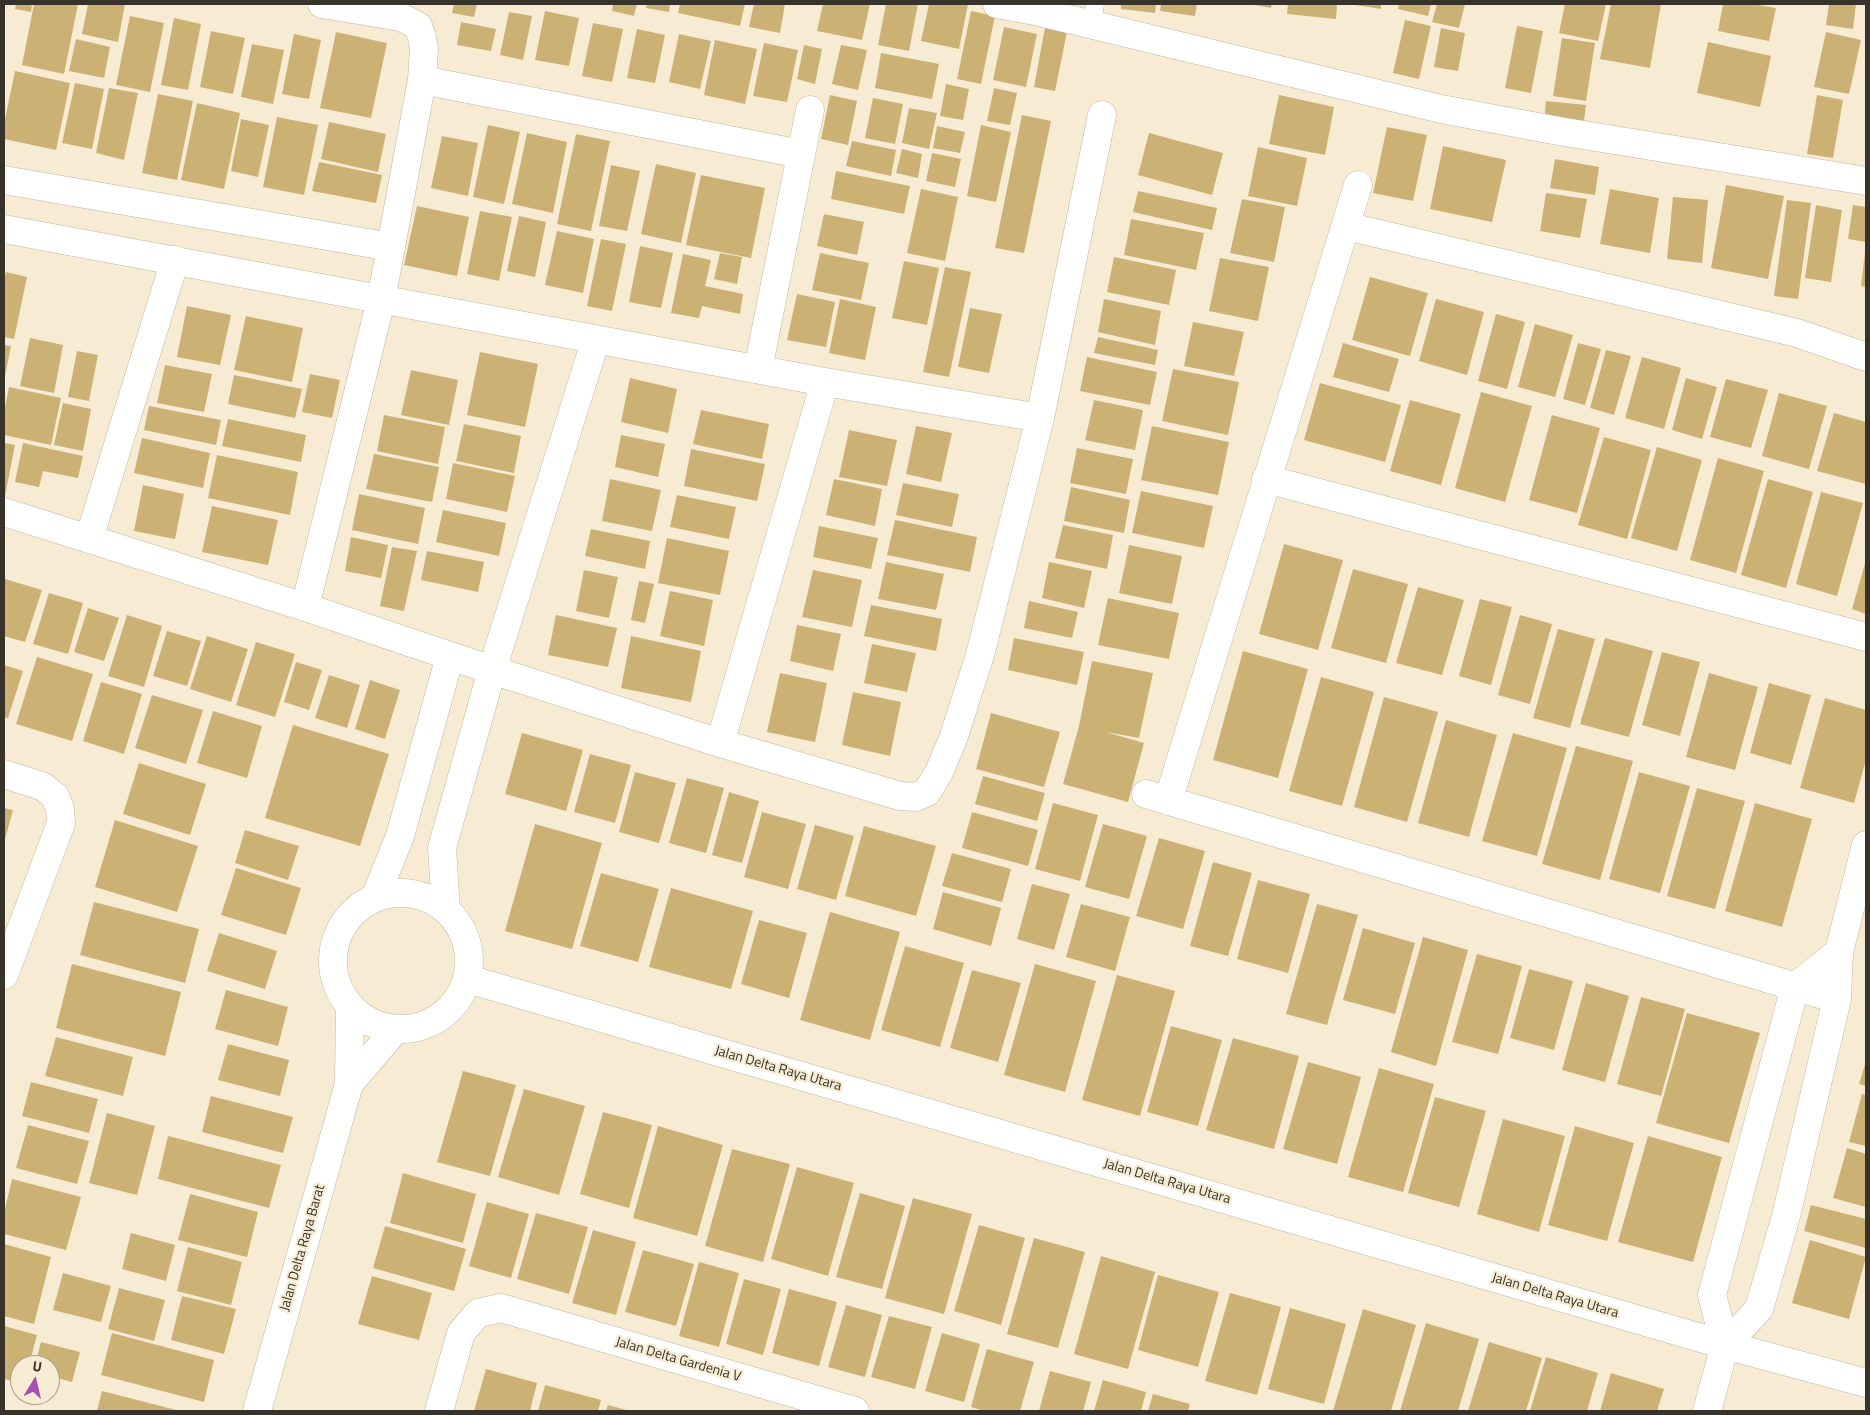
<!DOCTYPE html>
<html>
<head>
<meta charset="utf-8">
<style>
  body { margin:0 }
  #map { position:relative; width:1870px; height:1415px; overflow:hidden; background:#f7ecd3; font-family:"Titillium Web",sans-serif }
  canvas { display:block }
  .frame { position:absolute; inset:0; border:5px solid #37332a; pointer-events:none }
  .north { position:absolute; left:10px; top:1355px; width:50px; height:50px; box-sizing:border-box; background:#f7ecd3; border:1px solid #aaa28f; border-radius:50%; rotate:9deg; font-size:14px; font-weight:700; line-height:20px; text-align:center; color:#37332a }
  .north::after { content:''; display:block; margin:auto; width:18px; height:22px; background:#ab4cb5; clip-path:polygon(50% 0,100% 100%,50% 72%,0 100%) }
</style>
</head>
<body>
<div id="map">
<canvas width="1870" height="1415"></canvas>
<div class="frame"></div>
<div class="north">U</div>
</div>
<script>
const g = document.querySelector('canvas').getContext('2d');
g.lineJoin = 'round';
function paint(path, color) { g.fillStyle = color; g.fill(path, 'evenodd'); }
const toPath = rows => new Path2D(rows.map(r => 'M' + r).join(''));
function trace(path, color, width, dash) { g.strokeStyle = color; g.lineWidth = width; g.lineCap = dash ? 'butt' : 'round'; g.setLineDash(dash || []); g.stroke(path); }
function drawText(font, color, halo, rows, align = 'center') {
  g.font = font + ' "Titillium Web",sans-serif'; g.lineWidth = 4.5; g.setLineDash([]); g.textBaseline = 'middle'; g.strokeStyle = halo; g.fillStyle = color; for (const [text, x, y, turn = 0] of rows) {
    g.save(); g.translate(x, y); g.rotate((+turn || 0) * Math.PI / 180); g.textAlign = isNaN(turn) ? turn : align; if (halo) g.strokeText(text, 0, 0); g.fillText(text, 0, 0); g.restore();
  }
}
paint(toPath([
  [16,4,32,4,31,12,15,9],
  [34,4,78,4,64,74,22,65],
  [88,4,125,4,118,42,82,34],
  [454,4,477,4,474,17,452,13],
  [613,4,637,4,634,16,612,11],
  [647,4,670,4,669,12,646,8],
  [680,4,745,4,740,26,678,13],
  [754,4,785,4,780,33,749,27],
  [823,4,870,4,862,40,817,31],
  [886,4,918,4,909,51,878,45],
  [929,4,968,4,959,49,921,41],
  [1121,4,1156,4,1155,13,1121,9],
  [1161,4,1197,4,1195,16,1160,11],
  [1249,4,1272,4,1271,8],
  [1288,4,1337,4,1336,19,1287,14],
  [1349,4,1381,4,1381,9],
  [1399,4,1431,4,1428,16,1398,9],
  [1437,4,1465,4,1459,28,1432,22],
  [1565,4,1606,4,1598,41,1559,33],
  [1611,4,1661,4,1650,68,1600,59],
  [1723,4,1752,4,1776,8,1769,41,1718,31],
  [1829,4,1856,4,1853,29,1826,25],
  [545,11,579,18,569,66,535,60],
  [971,11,995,16,981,84,957,79],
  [509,12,532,16,523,60,500,55],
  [130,16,164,23,150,92,116,85],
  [174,18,201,24,188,90,161,85],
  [1405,20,1431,26,1419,79,1393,73],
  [461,22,496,29,491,51,457,45],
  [1046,22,1068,27,1055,91,1034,87],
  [593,23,623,29,612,82,582,76],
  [1517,26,1543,31,1531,93,1505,88],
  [1004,27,1037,34,1026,87,993,80],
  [1441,28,1465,33,1458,71,1434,67],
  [637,29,665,35,655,83,627,78],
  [211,31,245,38,233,94,200,87],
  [336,32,387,43,371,118,320,108],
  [1826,32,1861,40,1849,94,1814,87],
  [294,34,321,40,309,99,282,94],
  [679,34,711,41,700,89,669,82],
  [1562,38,1595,43,1586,101,1553,96],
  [76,39,110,47,104,78,69,71],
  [715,40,757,49,745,104,704,95],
  [1708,42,1771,56,1760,107,1697,93],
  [764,43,798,50,787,102,753,96],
  [252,44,284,50,273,104,241,97],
  [804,45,822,49,815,84,797,79],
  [841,45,867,50,858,90,832,84],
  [881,53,939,64,932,99,875,88],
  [15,71,70,83,56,150,4,139,4,124],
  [75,83,104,89,92,149,62,143],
  [946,84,969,89,963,120,940,116],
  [109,88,138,93,124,160,96,153],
  [994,88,1017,93,1010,125,987,121],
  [158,94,193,101,177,180,142,173],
  [830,95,857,101,848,145,821,139],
  [1279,95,1334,107,1325,155,1269,144],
  [1817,95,1843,100,1833,158,1807,154],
  [873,98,903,104,895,144,865,138],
  [1546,101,1586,105,1583,129,1544,125],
  [197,103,240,113,224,189,181,180],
  [909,108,937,113,929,149,902,143],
  [1022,115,1051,121,1024,253,995,248],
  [277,117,318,125,304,195,263,187],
  [241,119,269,125,258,177,231,171],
  [329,122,386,134,378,172,321,159],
  [488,125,520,132,504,204,473,197],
  [981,125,1011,132,996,202,967,196],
  [937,126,965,132,960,153,933,148],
  [1387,127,1427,135,1413,201,1373,193],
  [527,133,567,142,553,213,512,204],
  [1149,133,1223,153,1212,195,1138,175],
  [576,134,610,141,591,231,557,224],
  [442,136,478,143,468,196,431,188],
  [852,141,896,150,891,176,846,166],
  [1443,146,1506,160,1492,222,1430,209],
  [1258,147,1307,158,1297,206,1248,196],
  [902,149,922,154,918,178,896,173],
  [932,153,961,159,955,187,926,181],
  [1555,159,1599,167,1595,195,1550,188],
  [319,162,382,175,376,203,312,191],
  [656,164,696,173,681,243,641,234],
  [611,165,640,171,627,231,599,226],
  [836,171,910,186,904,214,831,199],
  [701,175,765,188,751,258,686,245],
  [1726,185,1784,196,1768,279,1711,268],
  [921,189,958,197,945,261,907,253],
  [1610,189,1659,198,1650,253,1600,244],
  [1138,191,1217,208,1212,230,1133,212],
  [1546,193,1587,199,1580,238,1540,231],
  [1673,197,1708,200,1702,263,1667,259],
  [1242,199,1285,207,1274,262,1230,253],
  [1787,200,1811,203,1798,299,1774,296],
  [1816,205,1842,210,1831,282,1805,278],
  [1853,205,1866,207,1866,242,1848,239],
  [417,206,469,217,457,276,404,265],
  [480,211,512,217,499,281,467,274],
  [824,214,864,222,857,255,817,246],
  [519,216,546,222,535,277,507,271],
  [1131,219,1204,233,1196,270,1124,255],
  [557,231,594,239,583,293,545,285],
  [601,239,626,244,612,311,587,306],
  [640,246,673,253,661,308,629,302],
  [1865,252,1866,252,1866,287,1861,286],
  [720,253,742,257,737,284,714,279],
  [820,253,869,263,861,300,812,290],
  [683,254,711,260,705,286,743,294,740,314,702,306,699,318,671,313],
  [1114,257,1176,270,1169,305,1107,292],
  [1220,258,1269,267,1258,321,1209,311],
  [904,261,939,268,927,325,892,318],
  [945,267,971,272,949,377,923,372],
  [6,272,27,277,14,339,4,337,4,282],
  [1370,277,1428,293,1410,356,1352,340],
  [797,294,835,302,826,347,787,340],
  [840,299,876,307,865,360,829,353],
  [1104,299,1161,311,1155,345,1098,332],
  [1436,299,1484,312,1467,375,1419,361],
  [187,306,231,315,220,365,177,357],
  [970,308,1002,314,989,373,958,367],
  [1496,314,1525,322,1507,389,1478,381],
  [246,316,303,328,292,382,234,370],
  [1193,322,1244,332,1234,376,1184,366],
  [1535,324,1573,335,1555,397,1518,387],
  [1098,337,1158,350,1155,365,1094,353],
  [30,338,63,345,54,393,20,386],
  [1343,343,1399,359,1389,392,1333,377],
  [1578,343,1601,349,1585,405,1563,399],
  [4,345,11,346,5,376,4,376],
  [1606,350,1631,356,1614,415,1590,408],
  [77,351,98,355,89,401,68,397],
  [480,352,538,364,525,427,467,415],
  [1087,357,1157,372,1150,405,1080,391],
  [1642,357,1681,368,1664,429,1625,418],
  [165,365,212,374,204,412,157,403],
  [1173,369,1239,382,1228,435,1162,421],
  [411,370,458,380,449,425,401,415],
  [310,374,340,380,332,418,302,412],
  [234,375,302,389,295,418,228,404],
  [630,378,677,389,668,433,621,422],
  [1686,378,1717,387,1702,439,1672,430],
  [1726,379,1768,390,1751,448,1710,437],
  [1320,383,1401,405,1385,462,1304,440],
  [9,387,61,398,51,445,4,435,4,412],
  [1481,392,1532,406,1505,502,1455,488],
  [1779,393,1827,406,1809,469,1762,456],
  [1094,400,1143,410,1135,450,1085,440],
  [1410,400,1461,414,1441,485,1390,471],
  [63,403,91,409,83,451,54,445],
  [149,406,221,420,216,445,144,430],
  [701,410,769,424,762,459,693,444],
  [1834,413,1866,422,1866,484,1817,471],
  [384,415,445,427,438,464,377,451],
  [1552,415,1600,428,1577,513,1529,500],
  [228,419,306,435,301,462,222,446],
  [464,424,521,436,514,473,456,461],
  [916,426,952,433,941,482,906,474],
  [1152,426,1229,442,1218,495,1141,480],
  [849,430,897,440,887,486,839,477],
  [621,435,665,444,658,477,615,467],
  [1604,437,1651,450,1627,539,1578,525],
  [142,438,210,453,203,488,134,473],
  [4,443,15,445,5,496,4,496],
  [23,443,83,456,78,478,43,471,39,487,15,482],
  [1657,447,1702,460,1677,551,1631,538],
  [1077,448,1133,459,1126,494,1070,483],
  [691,449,765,464,757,501,684,486],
  [374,454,439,467,432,502,366,489],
  [217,455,298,472,290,515,208,498],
  [1718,458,1764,471,1736,573,1690,560],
  [453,463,515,476,507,512,446,499],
  [610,479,661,490,652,531,602,521],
  [834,479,882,489,875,526,826,515],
  [1768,479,1813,492,1786,588,1741,575],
  [903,483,959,494,952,527,896,515],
  [143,485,184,494,175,539,134,531],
  [1071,487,1130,500,1124,533,1064,521],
  [1141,491,1213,506,1204,548,1132,533],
  [1821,492,1863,503,1837,596,1796,584],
  [359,494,425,508,418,544,352,530],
  [677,495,736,507,729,539,670,527],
  [212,506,278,520,268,565,202,552],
  [443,510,506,523,499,556,436,542],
  [895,520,977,537,970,572,887,555],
  [1063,525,1113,535,1107,569,1055,558],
  [819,526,878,538,871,569,813,557],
  [591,529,650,541,645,569,585,556],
  [351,537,388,545,381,578,345,571],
  [667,538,729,551,720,595,658,583],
  [1284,544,1343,560,1318,650,1259,634],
  [1129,545,1182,556,1172,604,1119,593],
  [392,547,417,551,404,611,380,606],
  [427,551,484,562,478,592,421,580],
  [1866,560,1866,614,1852,609],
  [886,562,944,574,936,610,878,599],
  [1049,562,1092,571,1084,608,1042,598],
  [1353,569,1408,584,1386,663,1331,648],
  [584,570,618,577,609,618,576,611],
  [813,570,862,580,852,627,802,617],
  [5,579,42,590,25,642,4,636,4,583],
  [639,581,654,584,645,623,631,620],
  [1418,587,1464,600,1442,675,1396,663],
  [670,591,713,600,704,646,660,636],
  [49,593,83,603,68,654,33,644],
  [1108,598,1179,613,1169,659,1098,645],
  [1480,599,1512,607,1491,685,1459,676],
  [1029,601,1078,612,1072,638,1024,628],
  [871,605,942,619,936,651,864,636],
  [88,608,119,618,104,661,74,652],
  [127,615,162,626,144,687,108,676],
  [556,615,617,628,608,667,548,655],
  [1520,615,1552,624,1530,704,1498,695],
  [797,625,841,634,833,671,790,661],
  [1558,629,1595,639,1570,728,1533,718],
  [167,631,201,641,187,686,153,676],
  [207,636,248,649,231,702,190,689],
  [631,636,701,651,691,702,621,688],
  [1014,638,1084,652,1077,685,1008,670],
  [1605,638,1653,651,1629,737,1580,724],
  [256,642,295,654,275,717,236,705],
  [872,644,916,653,907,692,864,683],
  [1243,651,1308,669,1278,778,1213,760],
  [1662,652,1700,662,1680,736,1642,725],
  [37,657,93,674,72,741,16,724],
  [1092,661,1153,673,1139,738,1106,732,1144,743,1128,802,1063,784,1079,726],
  [296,662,322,670,309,710,284,702],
  [4,665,23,671,8,718,4,717],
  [780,673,827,683,815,742,767,732],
  [1709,673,1758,687,1735,770,1686,757],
  [329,675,360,685,347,728,315,718],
  [1321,677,1374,692,1342,806,1289,791],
  [370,680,400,690,385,739,355,729],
  [101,682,142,694,124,754,83,741],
  [1769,683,1811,695,1791,765,1750,753],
  [853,692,901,702,890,756,842,745],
  [152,695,203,710,186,764,135,748],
  [1384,697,1438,712,1407,822,1354,807],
  [1825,698,1866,710,1866,760,1854,803,1800,788],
  [213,711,262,726,247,778,197,763],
  [991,713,1060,732,1044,787,976,769],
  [1446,720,1497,735,1469,837,1418,823],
  [293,725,389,754,360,846,265,818],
  [522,733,583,750,566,811,505,794],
  [1513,733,1567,748,1537,856,1482,841],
  [1576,746,1633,761,1600,880,1542,864],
  [590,754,631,765,615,823,574,812],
  [139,763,206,784,190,835,123,814],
  [635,772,676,783,659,843,619,832],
  [1639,772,1690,786,1660,893,1609,879],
  [983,776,1045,793,1037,821,975,804],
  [687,778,724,788,706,853,669,843],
  [1697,788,1745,801,1715,909,1667,896],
  [729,792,759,801,742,863,712,855],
  [1053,803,1098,815,1080,881,1035,869],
  [1755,803,1812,819,1782,927,1725,911],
  [4,808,13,810,4,843],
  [762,812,806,824,788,889,744,877],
  [972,812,1038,830,1028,866,962,848],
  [115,820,198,846,177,912,95,887],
  [535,824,602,843,572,949,505,931],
  [1103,824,1147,836,1129,899,1085,887],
  [815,825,854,836,836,900,797,889],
  [864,826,936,846,916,916,845,896],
  [245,830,299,846,288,880,235,863],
  [1159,838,1205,851,1183,929,1136,916],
  [952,853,1011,869,1002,902,942,886],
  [1213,862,1252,873,1228,956,1190,946],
  [236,868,301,888,286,935,221,915],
  [601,873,659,889,638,962,580,946],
  [1258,880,1310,894,1288,973,1237,959],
  [1032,884,1070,894,1054,950,1017,939],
  [671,888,753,911,731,989,649,967],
  [943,892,1001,908,991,946,933,929],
  [94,902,199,929,185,983,80,955],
  [1081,904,1130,917,1115,971,1066,957],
  [1317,904,1358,915,1327,1025,1286,1014],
  [830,912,900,932,870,1040,800,1020],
  [759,920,807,933,789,998,741,984],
  [1363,928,1415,943,1395,1014,1343,1000],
  [219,933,277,951,265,989,207,971],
  [1423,937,1468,950,1436,1066,1391,1052],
  [905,946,964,963,940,1047,881,1030],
  [1477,954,1522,966,1498,1054,1452,1042],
  [72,964,181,992,165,1056,56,1028],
  [1035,964,1096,981,1065,1092,1004,1075],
  [1529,969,1573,981,1554,1050,1510,1038],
  [972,970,1021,983,998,1062,950,1048],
  [1117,975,1175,991,1140,1116,1082,1100],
  [1586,983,1629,996,1605,1082,1562,1070],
  [226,990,288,1007,278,1046,215,1029],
  [1641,997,1685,1009,1661,1096,1617,1084],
  [1687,1013,1760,1033,1729,1143,1656,1123],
  [1171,1026,1222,1040,1198,1126,1147,1112],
  [56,1037,133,1057,123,1096,45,1076],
  [1233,1038,1299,1056,1274,1149,1206,1130],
  [228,1044,289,1060,280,1096,218,1080],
  [1866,1061,1866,1086,1859,1084],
  [1308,1062,1361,1077,1337,1164,1283,1149],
  [1379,1068,1434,1084,1403,1192,1348,1177],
  [463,1071,516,1085,490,1176,437,1162],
  [31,1082,98,1099,89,1133,22,1116],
  [524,1089,585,1106,559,1195,498,1177],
  [1862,1094,1866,1095,1866,1146,1849,1142],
  [211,1096,293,1117,283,1153,202,1132],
  [1435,1097,1486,1111,1459,1207,1408,1193],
  [603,1112,652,1125,629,1208,580,1194],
  [107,1113,155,1126,137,1195,89,1183],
  [1503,1119,1565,1136,1539,1232,1477,1214],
  [28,1125,89,1141,77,1184,16,1168],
  [658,1126,723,1145,697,1236,633,1218],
  [1575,1126,1634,1143,1607,1241,1548,1225],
  [168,1136,281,1165,269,1208,158,1179],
  [1648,1136,1722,1157,1693,1262,1618,1242],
  [1847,1148,1866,1154,1866,1207,1833,1198],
  [732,1149,790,1164,763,1262,705,1246],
  [797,1167,854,1183,828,1276,771,1259],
  [403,1173,476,1194,463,1243,390,1223],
  [12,1179,81,1197,66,1250,4,1234,4,1213],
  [860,1193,905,1206,882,1289,836,1277],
  [190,1194,258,1212,247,1257,178,1240],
  [913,1198,972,1214,944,1314,885,1298],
  [487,1202,529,1214,511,1278,469,1266],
  [1811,1205,1866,1219,1866,1248,1804,1231],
  [536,1213,588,1227,569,1294,517,1279],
  [979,1225,1025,1238,1001,1325,954,1311],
  [385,1226,466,1249,454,1291,373,1268],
  [593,1230,636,1242,616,1315,572,1303],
  [131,1233,175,1245,166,1281,122,1269],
  [1034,1238,1085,1252,1058,1348,1007,1334],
  [1810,1240,1866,1257,1849,1319,1792,1303],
  [4,1244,51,1257,34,1324,4,1316],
  [188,1247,242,1262,231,1305,177,1291],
  [643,1250,694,1264,676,1326,625,1312],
  [1101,1256,1155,1272,1128,1369,1074,1354],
  [699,1262,739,1273,719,1347,679,1336],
  [63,1273,111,1286,101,1322,53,1310],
  [1158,1275,1219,1292,1198,1367,1138,1350],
  [372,1276,432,1293,419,1340,358,1324],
  [744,1279,781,1289,763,1355,726,1344],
  [119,1288,165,1300,154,1341,108,1329],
  [789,1289,837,1302,819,1366,772,1353],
  [1230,1293,1281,1307,1257,1395,1205,1381],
  [182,1296,236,1309,224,1354,171,1340],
  [846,1305,882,1315,865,1377,828,1367],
  [1290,1308,1346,1324,1324,1404,1268,1389],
  [1363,1309,1416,1325,1391,1411,1333,1411],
  [889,1316,932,1327,915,1389,871,1377],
  [1426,1323,1479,1339,1458,1411,1400,1411],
  [4,1326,37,1335,29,1365,20,1365,20,1383,4,1379],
  [112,1333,214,1360,204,1402,101,1375],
  [942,1333,980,1344,964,1402,925,1391],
  [41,1342,80,1352,72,1382,50,1376,50,1365,35,1365],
  [1489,1342,1542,1358,1526,1411,1468,1411],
  [987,1349,1034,1362,1020,1411,984,1411,971,1407],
  [1546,1357,1598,1373,1587,1411,1530,1411],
  [486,1369,537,1383,530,1411,474,1411],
  [1050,1371,1091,1382,1083,1411,1039,1411],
  [1611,1373,1664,1389,1657,1411,1600,1411],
  [1103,1380,1146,1392,1141,1411,1094,1411],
  [545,1385,601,1400,598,1411,538,1411],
  [102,1391,180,1411,97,1411],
  [1153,1394,1190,1404,1188,1411,1148,1411],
  [608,1405,630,1411,606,1411]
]), '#ccb175');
const service = toPath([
  [1092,25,1095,4]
]);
const minor = toPath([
  [997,4,1035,11,1441,109,1559,131,1866,181],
  [422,80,801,154],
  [4,180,391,247],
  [1346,226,1797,333,1866,357],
  [4,229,825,382,1040,418],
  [758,369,810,110],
  [1266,479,1866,637],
  [4,512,305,607,492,670,720,743,900,796,916,797,927,792,939,772,953,739,980,655,1040,418,1102,115],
  [89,539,175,260],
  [305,607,381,300,422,80,424,49,422,37,418,26,401,17,322,4],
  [720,743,825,382],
  [4,774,42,786,55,796,60,809,61,823,4,975],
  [1146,794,1837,999],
  [1168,801,1358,185],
  '333 961a68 68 0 1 1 136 0a68 68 0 1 1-136 0Z',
  [375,898,400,836,450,656],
  [446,909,442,848,492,670,596,339],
  [468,979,1725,1345,1866,1383],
  [349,1084,395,1030],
  [1725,1345,1712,1295,1795,987,1839,952],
  [257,1411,349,1084,350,1007],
  [439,1411,461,1333,478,1313,501,1308,855,1411],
  [1707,1411,1725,1345,1759,1309,1786,1216,1837,999,1839,952,1866,845]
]);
trace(service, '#c2b79f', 19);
trace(minor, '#c2b79f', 29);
trace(service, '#fff', 18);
trace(minor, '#fff', 28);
drawText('14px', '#37332a', '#f7ecd3', [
  ["Jalan Delta Raya Utara",778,1069,16],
  ["Jalan Delta Raya Utara",1167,1182,16],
  ["Jalan Delta Raya Barat",303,1248,-74],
  ["Jalan Delta Raya Utara",1555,1296,16],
  ["Jalan Delta Gardenia V",678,1360,16]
]);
</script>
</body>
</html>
